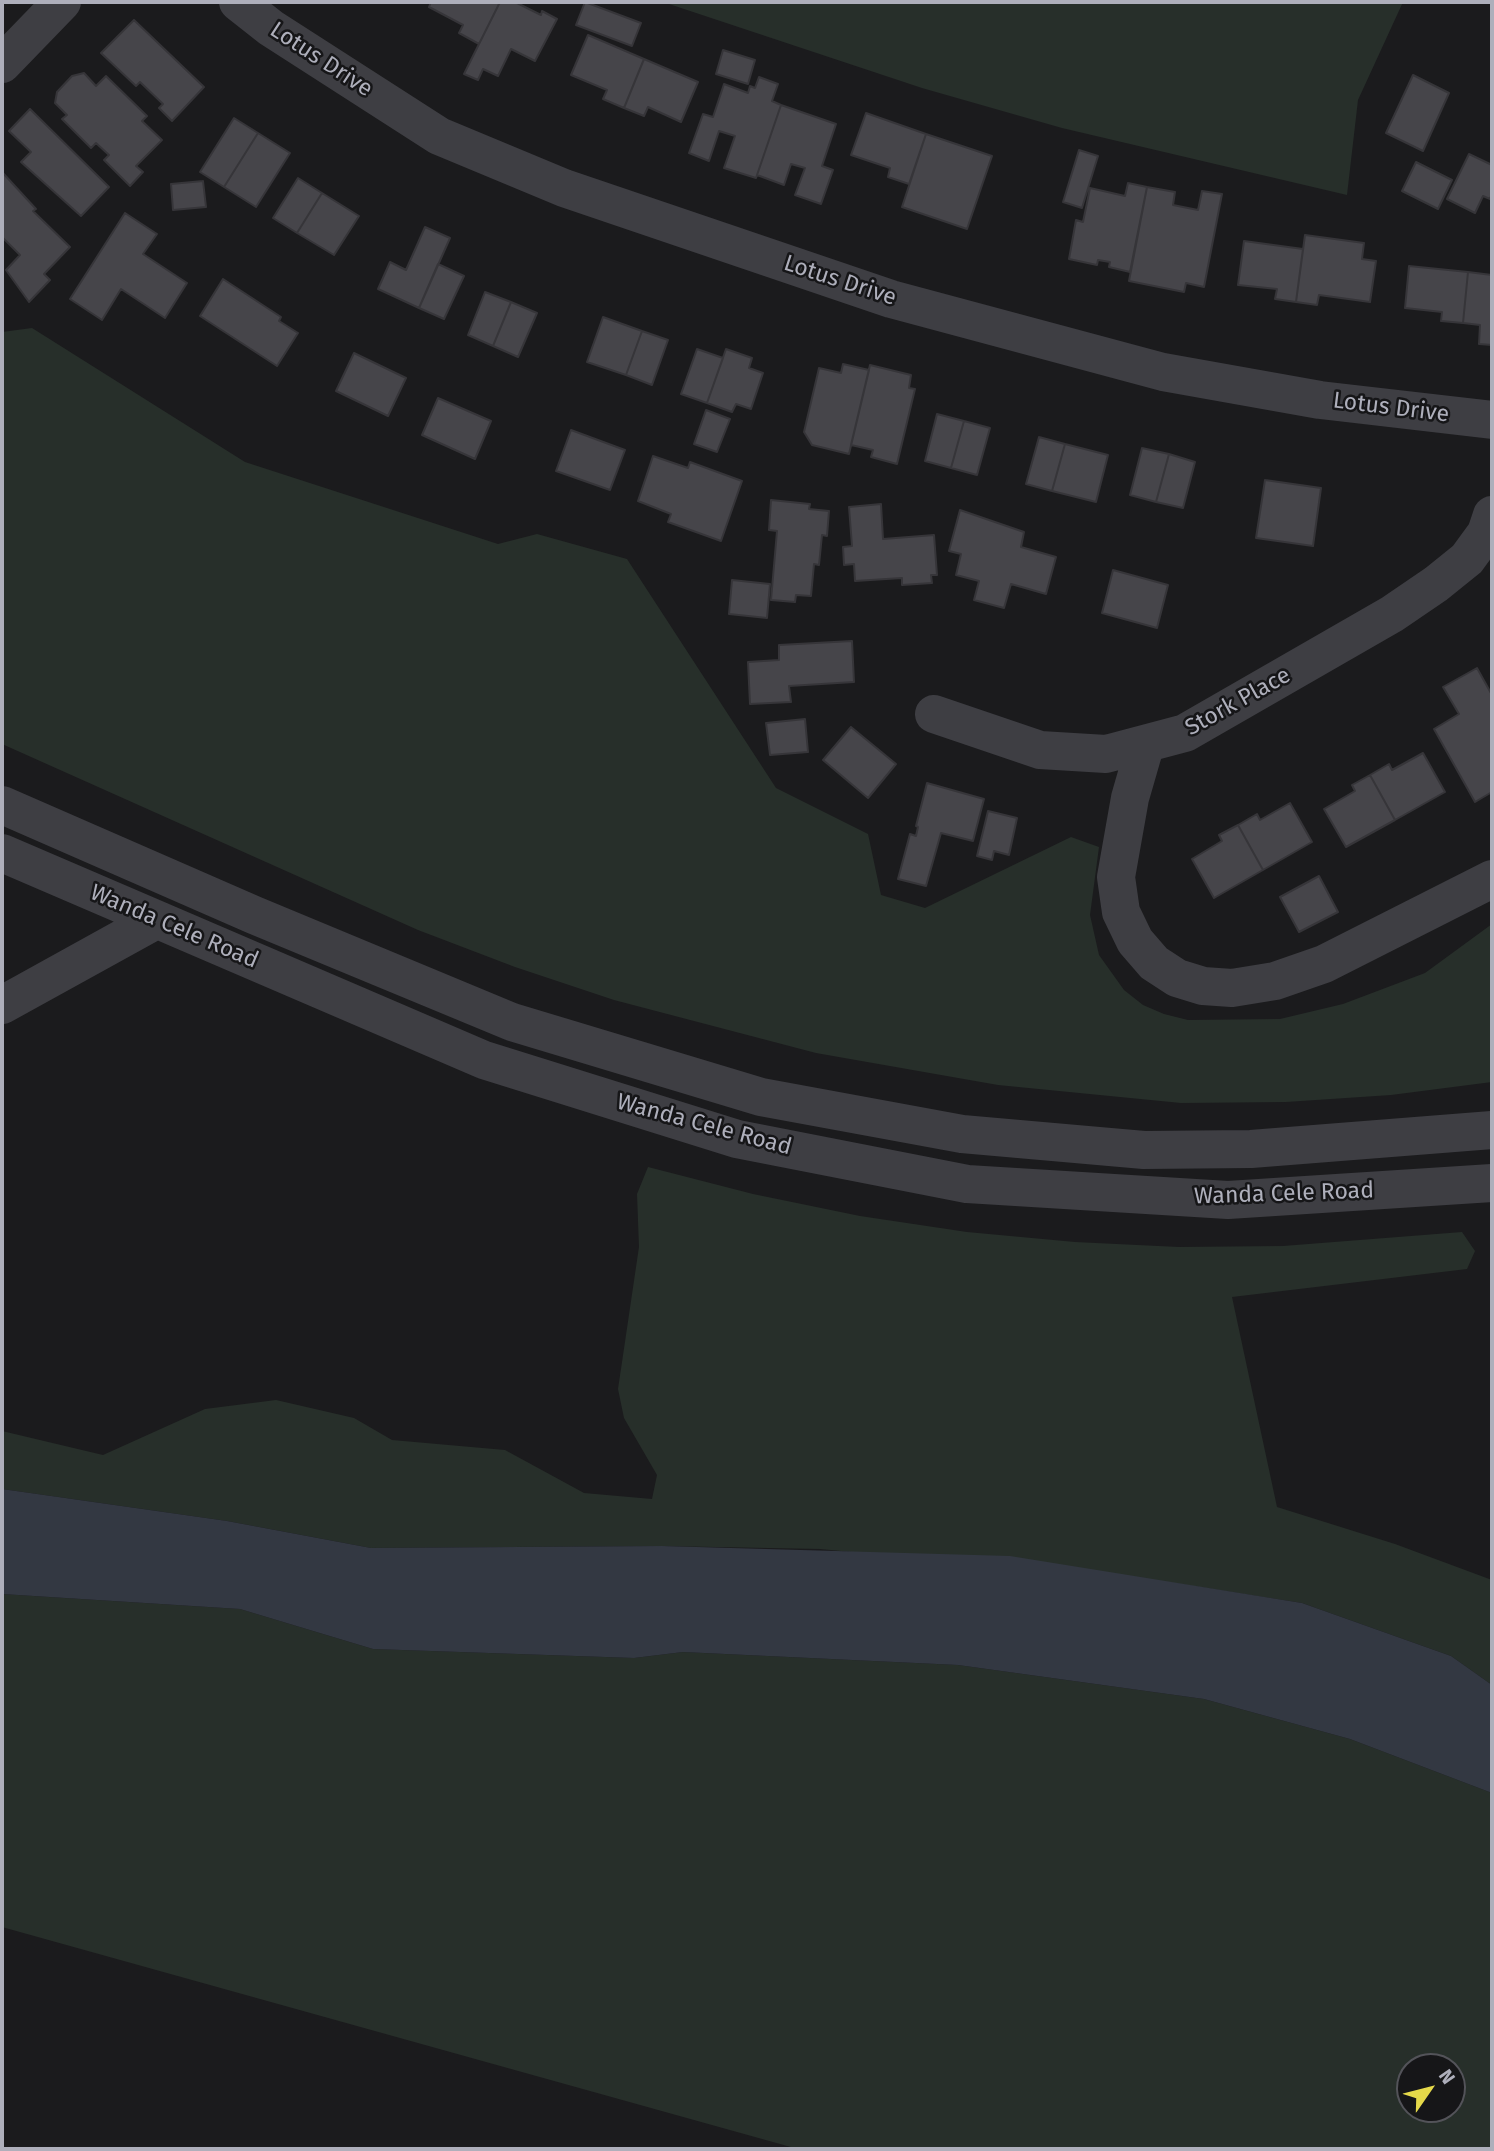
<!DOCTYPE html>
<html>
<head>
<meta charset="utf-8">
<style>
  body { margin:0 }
  #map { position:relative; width:1494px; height:2151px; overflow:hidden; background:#1b1b1d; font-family:"Fira Sans",sans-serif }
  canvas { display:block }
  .frame { position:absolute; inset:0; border:4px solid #aeafbb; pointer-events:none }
  .north { position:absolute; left:1396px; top:2053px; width:70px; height:70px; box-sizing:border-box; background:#161618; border:2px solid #535359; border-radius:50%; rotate:55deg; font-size:19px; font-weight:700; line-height:28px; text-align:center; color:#aeafbb }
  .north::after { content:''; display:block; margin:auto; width:24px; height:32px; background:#e5d94a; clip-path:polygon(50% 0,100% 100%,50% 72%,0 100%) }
</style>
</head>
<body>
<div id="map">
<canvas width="1494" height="2151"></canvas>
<div class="frame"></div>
<div class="north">N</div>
</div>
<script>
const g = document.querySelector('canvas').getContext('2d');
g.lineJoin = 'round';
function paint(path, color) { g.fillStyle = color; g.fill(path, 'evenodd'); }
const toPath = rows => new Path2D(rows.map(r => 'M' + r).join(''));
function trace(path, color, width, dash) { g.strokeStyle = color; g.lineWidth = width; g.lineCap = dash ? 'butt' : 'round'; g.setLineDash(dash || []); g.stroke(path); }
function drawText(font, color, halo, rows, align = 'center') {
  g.font = font + ' "Fira Sans",sans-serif'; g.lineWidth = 5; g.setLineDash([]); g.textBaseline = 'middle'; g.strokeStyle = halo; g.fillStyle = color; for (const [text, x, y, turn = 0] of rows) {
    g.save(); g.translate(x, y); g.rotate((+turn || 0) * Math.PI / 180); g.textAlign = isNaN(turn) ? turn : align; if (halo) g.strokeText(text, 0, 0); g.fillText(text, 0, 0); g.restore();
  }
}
paint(toPath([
  [1403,2,1358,100,1347,195,1062,128,922,88,666,3],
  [32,328,245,462,498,544,537,534,627,559,776,788,868,834,881,895,925,908,1071,837,1099,847,1090,915,1099,955,1124,990,1143,1005,1164,1014,1188,1020,1280,1019,1343,1004,1425,973,1492,924,1492,1082,1391,1095,1286,1102,1181,1103,998,1085,816,1053,614,1000,515,967,418,930,2,744,2,332],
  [648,1167,753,1194,860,1216,967,1232,1075,1242,1179,1247,1283,1246,1462,1232,1475,1251,1467,1269,1232,1297,1277,1507,1395,1544,1492,1580,1492,1685,1451,1656,1302,1603,1167,1582,820,1549,662,1546,371,1548,227,1521,2,1489,2,1431,103,1455,205,1409,276,1400,354,1418,392,1440,505,1450,584,1493,652,1499,657,1475,624,1418,618,1389,639,1247,637,1194],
  [2,1594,240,1609,373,1649,634,1658,683,1652,958,1665,1204,1699,1350,1739,1492,1793,1492,2149,798,2149,2,1927],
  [1410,2067,1452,2067,1452,2109,1410,2109]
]), '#272f2a');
paint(toPath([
  [2,1489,227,1521,371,1548,662,1546,1010,1556,1302,1603,1451,1656,1492,1685,1492,1793,1350,1739,1204,1699,958,1665,683,1652,634,1658,373,1649,240,1609,2,1594]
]), '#333842');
const building = toPath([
  [431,2,500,2,479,44,459,33,463,25,429,7,431,2],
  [500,2,515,2,541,15,542,11,557,19,535,61,511,49,498,76,483,69,478,80,464,74,500,2],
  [585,2,641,23,632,46,576,25,585,2],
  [134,20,204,87,172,121,159,108,163,104,140,82,136,86,101,53,134,20],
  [588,35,644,59,624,108,603,99,607,90,571,75,588,35],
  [723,50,755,60,748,84,716,74,723,50],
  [644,59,698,82,681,122,648,107,644,116,624,108,644,59],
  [84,73,96,86,106,76,147,116,142,121,162,140,136,166,143,172,130,186,104,160,109,155,96,143,91,148,62,119,67,115,55,103,57,92,72,76,84,73],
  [1413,75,1449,93,1423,151,1386,133,1413,75],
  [759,77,778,84,772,101,781,105,756,178,724,168,735,136,719,131,709,161,689,153,703,114,713,117,724,84,748,93,750,86,755,88,759,77],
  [781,105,836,124,822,166,833,170,821,204,795,195,805,168,791,164,784,185,757,175,781,105],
  [30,109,109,187,81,216,21,162,31,152,9,131,30,109],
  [866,113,926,134,909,184,888,177,890,168,851,155,866,113],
  [234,118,258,133,224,187,200,172,234,118],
  [258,133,290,153,256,207,224,187,258,133],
  [926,134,992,156,967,229,902,207,926,134],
  [1079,150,1098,156,1082,208,1063,202,1079,150],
  [1469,154,1492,165,1492,193,1490,199,1483,196,1475,213,1447,199,1469,154],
  [1416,162,1452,180,1438,209,1402,191,1416,162],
  [2,172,36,209,33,211,70,247,44,274,50,280,29,302,6,270,20,255,2,237,2,172],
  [298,178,322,193,297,233,273,218,298,178],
  [203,181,206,207,173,210,171,184,203,181],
  [1128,183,1147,187,1130,272,1109,267,1110,262,1098,260,1097,265,1069,259,1076,220,1083,222,1090,188,1125,196,1128,183],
  [1147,187,1175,192,1173,205,1198,210,1202,191,1222,194,1204,287,1186,283,1184,292,1129,281,1147,187],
  [322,193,359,216,334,255,297,233,322,193],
  [125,213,157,234,143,254,187,283,165,318,121,289,102,320,70,299,125,213],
  [425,227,450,238,419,308,378,289,390,262,406,270,425,227],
  [1305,235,1364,243,1362,259,1376,261,1370,302,1319,295,1317,305,1296,302,1305,235],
  [1244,241,1303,249,1296,302,1275,299,1277,289,1238,285,1244,241],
  [438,264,464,276,444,319,419,308,438,264],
  [1409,266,1468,272,1463,323,1441,321,1442,312,1405,308,1409,266],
  [1468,272,1492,275,1492,345,1479,344,1480,325,1463,323,1468,272],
  [223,279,281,317,279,321,298,333,277,366,200,316,223,279],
  [485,292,511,302,493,346,468,335,485,292],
  [511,302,537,313,518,357,493,346,511,302],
  [603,317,642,331,626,375,587,362,603,317],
  [642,331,668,340,652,385,626,375,642,331],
  [697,349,723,358,707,403,681,394,697,349],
  [726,349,752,358,749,368,763,373,751,409,736,404,732,412,707,403,726,349],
  [354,353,406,378,388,416,336,391,354,353],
  [843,364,869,370,849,454,812,445,804,432,819,368,841,373,843,364],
  [870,365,911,375,909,388,915,389,897,464,871,457,873,450,851,445,870,365],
  [438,398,491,421,475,459,422,435,438,398],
  [706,410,730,419,717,452,694,444,706,410],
  [937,414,964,421,951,468,925,461,937,414],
  [964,421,990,428,977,475,951,468,964,421],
  [571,430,625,450,610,490,556,471,571,430],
  [1039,437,1065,444,1052,491,1026,484,1039,437],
  [1065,444,1108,455,1096,502,1052,491,1065,444],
  [1142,448,1169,454,1156,502,1130,495,1142,448],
  [1169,454,1195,462,1183,508,1156,502,1169,454],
  [653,456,688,468,690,462,742,481,721,541,668,522,671,514,638,501,653,456],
  [1265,480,1321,488,1313,546,1256,538,1265,480],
  [771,500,810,504,809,509,829,511,827,536,822,535,819,565,814,564,811,596,796,595,795,602,771,600,777,531,769,530,771,500],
  [881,504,883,539,934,535,937,575,931,575,932,583,902,585,902,578,855,581,854,564,844,565,843,547,852,546,849,507,881,504],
  [960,510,1024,532,1021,547,1056,557,1046,594,1011,584,1004,608,974,600,979,581,956,575,961,554,949,551,960,510],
  [1113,570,1168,585,1157,628,1102,613,1113,570],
  [732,580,770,584,767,618,729,614,732,580],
  [852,641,854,682,789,686,791,702,750,704,748,662,779,660,779,645,852,641],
  [1477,668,1492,695,1492,792,1475,802,1434,729,1459,714,1443,687,1477,668],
  [805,719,808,752,770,755,766,723,805,719],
  [851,727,896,764,868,798,823,760,851,727],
  [1423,753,1445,792,1395,820,1370,775,1389,764,1392,770,1423,753],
  [1370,775,1395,820,1346,847,1324,809,1355,791,1352,785,1370,775],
  [927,783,984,799,973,841,941,833,926,886,898,879,910,834,916,836,918,827,916,826,927,783],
  [1290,803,1312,842,1263,870,1238,825,1257,814,1260,820,1290,803],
  [988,811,1017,818,1009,855,994,851,992,860,977,856,988,811],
  [1238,825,1263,870,1214,898,1192,859,1222,841,1219,835,1238,825],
  [1319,876,1338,912,1299,932,1280,897,1319,876]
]);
paint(building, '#46454a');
trace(building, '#363539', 2);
trace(toPath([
  [238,2,271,28,439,136,564,188,891,299,1163,372,1320,400,1492,420],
  [2,64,62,2],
  [934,714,1040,750,1106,754,1185,733,1392,614,1436,584,1467,559,1486,533,1492,515],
  [1145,746,1130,798,1116,877,1121,912,1135,941,1154,963,1177,978,1203,986,1232,988,1275,981,1324,964,1492,879],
  [2,805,254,915,512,1022,761,1097,962,1134,1144,1150,1251,1149,1492,1130],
  [2,853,484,1060,737,1139,967,1184,1228,1200,1492,1183],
  [2,1005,156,920]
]), '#3e3e43', 38);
drawText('23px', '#aeafbb', '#161618', [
  ["Lotus Drive",321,60,33],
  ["Lotus Drive",840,281,18],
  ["Lotus Drive",1391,408,7],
  ["Stork Place",1238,702,-29],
  ["Wanda Cele Road",174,927,23],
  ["Wanda Cele Road",704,1125,15],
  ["Wanda Cele Road",1284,1194,-2]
]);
</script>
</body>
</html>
